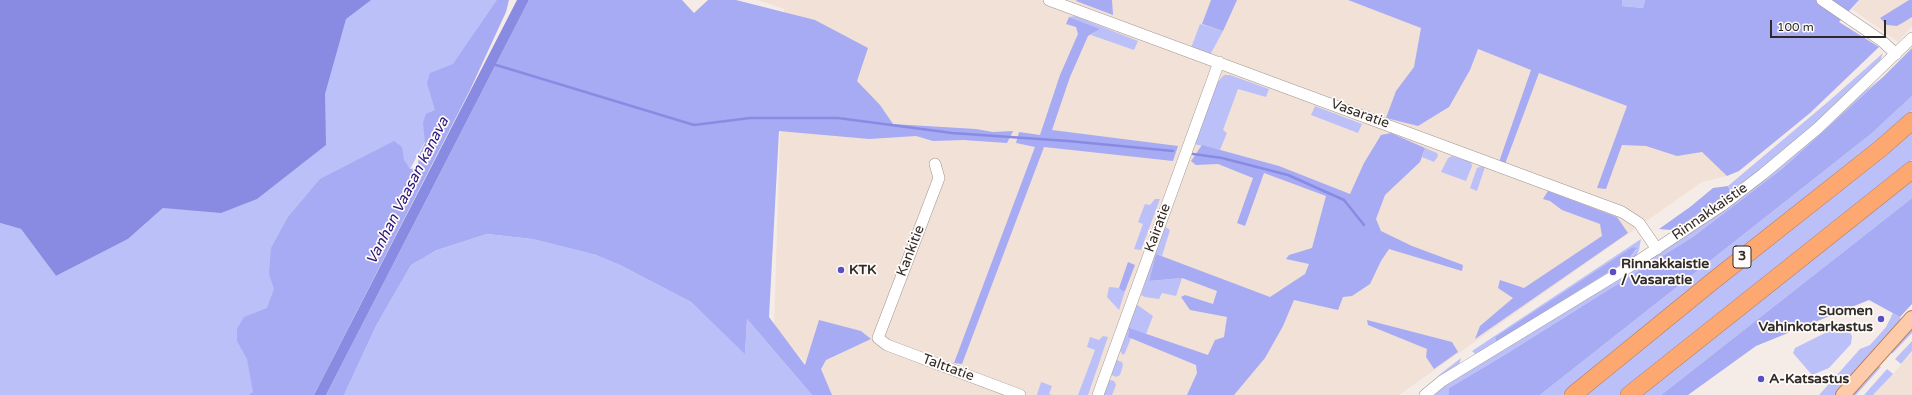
<!DOCTYPE html>
<html>
<head>
<meta charset="utf-8">
<style>
  body { margin:0 }
  #map { position:relative; width:1912px; height:395px; overflow:hidden; background:#f6ece7; font-family:"Varela Round",sans-serif }
  canvas { display:block }
  .scale { position:absolute; left:1770px; top:20px; width:116px; height:18px; box-sizing:border-box; border:2px solid #2e2a28; border-top:0; padding-left:5px; font-size:12px; line-height:14px; white-space:nowrap; color:#2e2a28; -webkit-text-stroke:3px #fffbf9; paint-order:stroke }
</style>
</head>
<body>
<div id="map">
<canvas width="1912" height="395"></canvas>
<div class="scale">100 m</div>
</div>
<script>
const g = document.querySelector('canvas').getContext('2d');
g.lineJoin = 'round';
function paint(path, color) { g.fillStyle = color; g.fill(path, 'evenodd'); }
const toPath = rows => new Path2D(rows.map(r => 'M' + r).join(''));
function trace(path, color, width, dash) { g.strokeStyle = color; g.lineWidth = width; g.lineCap = dash ? 'butt' : 'round'; g.setLineDash(dash || []); g.stroke(path); }
function drawText(font, color, halo, rows, align = 'center') {
  g.font = font + ' "Varela Round",sans-serif'; g.lineWidth = 3.5; g.setLineDash([]); g.textBaseline = 'middle'; g.strokeStyle = halo; g.fillStyle = color; for (const [text, x, y, turn = 0] of rows) {
    g.save(); g.translate(x, y); g.rotate((+turn || 0) * Math.PI / 180); g.textAlign = isNaN(turn) ? turn : align; if (halo) g.strokeText(text, 0, 0); g.fillText(text, 0, 0); g.restore();
  }
}
paint(toPath([
  [758,0,1348,0,1646,113,1702,152,1727,176,1702,182,1399,395,833,395,774,326,784,9],
  [1859,0,1912,0,1912,26,1898,42,1852,9],
  [1912,352,1912,395,1873,395,1893,374]
]), '#f2e1d7');
paint(toPath([
  [163,0,505,0,416,158,292,395,0,395,0,223,21,229,56,276,128,239,163,208],
  [1622,0,1645,0,1643,8,1622,6],
  [1075,16,1138,41,1134,50,1091,35,1099,29,1069,17],
  [1200,24,1223,31,1210,55,1191,48],
  [1883,53,1879,64,1851,91,1786,150,1730,192,1728,186,1829,101],
  [1224,75,1230,75,1269,89,1266,97,1238,89,1223,130,1227,133,1220,150,1194,144,1217,83],
  [1883,77,1783,168,1694,236,1506,354,1449,388,1449,395,1434,395,1452,380,1714,217,1783,165,1849,104],
  [1912,96,1912,111,1815,192,1608,355,1563,395,1540,395,1871,134],
  [1315,106,1362,124,1358,133,1311,115],
  [1912,132,1912,160,1881,187,1621,395,1584,395],
  [1425,148,1437,153,1438,156,1434,162,1422,157],
  [1452,156,1471,162,1472,166,1466,181,1441,172,1448,158],
  [1482,166,1485,167,1477,191,1470,188,1477,168],
  [1912,179,1912,198,1661,395,1642,395],
  [1155,199,1160,199,1141,250,1134,249,1143,224,1138,222,1145,204,1150,205],
  [1164,226,1170,230,1162,256,1156,254,1149,281,1182,278,1176,296,1162,293,1159,299,1145,297,1141,295],
  [487,234,532,239,596,255,620,265,691,302,745,353,747,319,812,395,344,395,376,326,411,265,437,250],
  [1641,239,1639,250,1635,258,1480,353,1475,354,1472,351],
  [1632,247,1637,249,1628,260,1496,342,1495,337],
  [1109,287,1119,288,1122,291,1125,291,1119,310,1107,297],
  [1136,304,1153,316,1146,334,1129,329,1128,336,1131,338,1125,353,1123,355,1120,351],
  [1893,313,1900,317,1902,322,1836,395,1819,395,1860,349,1870,345,1886,327],
  [1839,326,1847,328,1852,336,1851,344,1829,368,1812,375,1793,353,1795,348],
  [1912,327,1912,333,1892,354,1891,350],
  [1103,336,1108,337,1088,395,1078,395,1095,350,1087,347,1090,337,1099,340],
  [1912,341,1912,351,1901,364,1895,359],
  [1461,358,1459,365,1433,383,1439,375],
  [1117,360,1122,362,1123,365,1120,375,1116,377,1112,375,1111,372,1114,361],
  [1877,366,1881,367,1856,395,1851,395],
  [1887,369,1893,374,1873,395,1864,395],
  [1110,380,1114,381,1116,385,1112,395,1102,395,1107,383],
  [1041,382,1052,386,1049,394,1052,395,1037,395]
]), '#bbc0f9');
paint(toPath([
  [497,0,509,0,506,12,470,90,314,395,249,395,253,392,247,359,237,341,237,329,244,317,267,308,274,289,269,274,271,248,288,217,320,179,394,141,402,147,404,160,410,169,417,168,420,153,425,143,423,123,426,114,435,110,427,83,430,73,453,64],
  [529,0,682,0,694,13,708,0,736,0,815,20,868,48,857,81,880,105,893,124,976,129,993,132,1013,131,1007,143,963,140,933,141,916,136,869,139,779,131,769,317,805,365,819,320,861,331,871,339,826,360,821,369,832,395,812,395,747,319,745,354,691,302,620,265,596,255,532,239,487,234,437,250,411,265,376,326,344,395,326,395],
  [1077,0,1112,0,1113,15,1076,1],
  [1211,0,1237,0,1223,31,1202,24],
  [1348,0,1622,0,1622,6,1643,8,1645,0,1859,0,1839,22,1879,47,1810,113,1739,171,1727,176,1702,152,1677,156,1646,146,1622,145,1606,189,1597,188,1627,106,1539,73,1505,164,1499,162,1531,70,1478,49,1470,70,1449,107,1418,126,1386,118,1396,91,1414,67,1421,28],
  [1909,0,1912,0,1912,17,1904,22,1897,26,1887,25,1880,18],
  [1069,17,1100,29,1088,36,1070,77,1052,130,1178,146,1173,161,1044,147,962,364,954,363,1035,147,1016,143,1019,132,1040,135,1060,75,1078,34,1076,27,1066,24],
  [1912,48,1912,96,1871,134,1540,395,1449,395,1449,388,1506,354,1694,236,1783,168,1883,77],
  [1391,133,1425,148,1420,162,1385,195,1376,219,1381,231,1412,246,1463,265,1462,271,1389,249,1381,261,1370,284,1352,296,1343,297,1338,310,1294,300,1283,326,1265,358,1234,395,1187,395,1197,373,1196,365,1128,337,1129,328,1208,355,1215,340,1224,337,1227,317,1190,310,1181,297,1185,295,1213,304,1217,291,1182,278,1149,281,1156,254,1270,297,1305,274,1309,264,1286,259,1289,255,1312,248,1326,196,1264,173,1245,226,1237,223,1253,178,1218,164,1196,165,1191,161,1202,145,1279,166,1350,194,1364,163,1381,135],
  [1728,186,1730,192,1683,224,1671,230,1659,229,1690,207,1713,188],
  [1548,191,1617,217,1628,233,1475,339,1480,326,1513,298,1498,288,1500,280,1524,288,1602,236,1600,224,1562,210,1550,201,1543,199],
  [1912,198,1912,304,1900,317,1869,300,1756,346,1688,395,1661,395],
  [1632,247,1637,248,1628,260,1496,342,1495,337],
  [1128,262,1135,265,1125,291,1122,291,1119,288],
  [1367,320,1452,342,1458,352,1434,369,1426,357,1427,349,1368,325]
]), '#a7abf3');
paint(toPath([
  [0,0,371,0,346,19,325,94,326,145,257,199,221,213,163,208,128,239,56,276,21,229,0,223],
  [517,0,529,0,326,395,314,395]
]), '#898be3');
trace(toPath([
  [493,64,694,125,750,118,838,118,952,133,1068,141,1173,151],
  [1193,154,1222,158,1288,175,1344,200,1364,225]
]), '#898be3', 2.5);
const minor = toPath([
  [1049,0,1622,212,1639,223,1657,249],
  [1822,0,1882,41,1896,54],
  [935,164,939,178,878,338,887,345,1020,395],
  [1098,395,1219,62],
  [1425,395,1442,381,1632,265,1724,204,1763,174,1818,128,1912,38]
]);
const major = toPath([
  [1843,395,1912,318]
]);
const highway = toPath([
  [1573,395,1713,281,1880,149,1912,121],
  [1629,395,1912,170]
]);
trace(minor, '#9f9691', 12);
trace(major, '#b57c57', 16);
trace(highway, '#b57c57', 18);
trace(minor, '#fff', 11);
trace(major, '#fecbaa', 14);
trace(highway, '#fea871', 17);
for (const [x, y, r, color] of [
  [841,270,4,"#584fc7"],
  [1613,272,4,"#584fc7"],
  [1881,319,4,"#584fc7"],
  [1761,379,4,"#584fc7"]
]) { const dot = new Path2D(); dot.arc(x, y, r, 0, 2 * Math.PI); g.fillStyle = color; g.fill(dot); trace(dot, '#fffbf9', 1.5); }
for (const [x, y, w] of [
  [1742,257,18]
]) { const box = new Path2D(); box.roundRect(x - w / 2, y - 11, w, 22, 3); g.fillStyle = '#fffbf9'; g.fill(box); trace(box, '#2e2a28', 1); }
drawText('bold 13px', '#2e2a28', null, [
  ["3",1742,257]
]);
drawText('14px', '#2e2a28', '#fffbf9', [
  ["Vasaratie",1360,114,20],
  ["Rinnakkaistie",1710,212,-35],
  ["Kairatie",1158,228,-70],
  ["Kankitie",911,251,-69],
  ["Talttatie",948,368,20]
]);
drawText('bold 14px', '#2e2a28', '#fffbf9', [
  ["Rinnakkaistie",1621,264],
  ["/ Vasaratie",1621,280],
  ["KTK",849,270],
  ["Suomen",1873,311,"right"],
  ["Vahinkotarkastus",1873,327,"right"],
  ["A-Katsastus",1769,379]
], 'left');
drawText('italic 15px', '#2c177e', '#fffbf9', [
  ["Vanhan Vaasan kanava",408,191,-63]
]);
</script>
</body>
</html>
